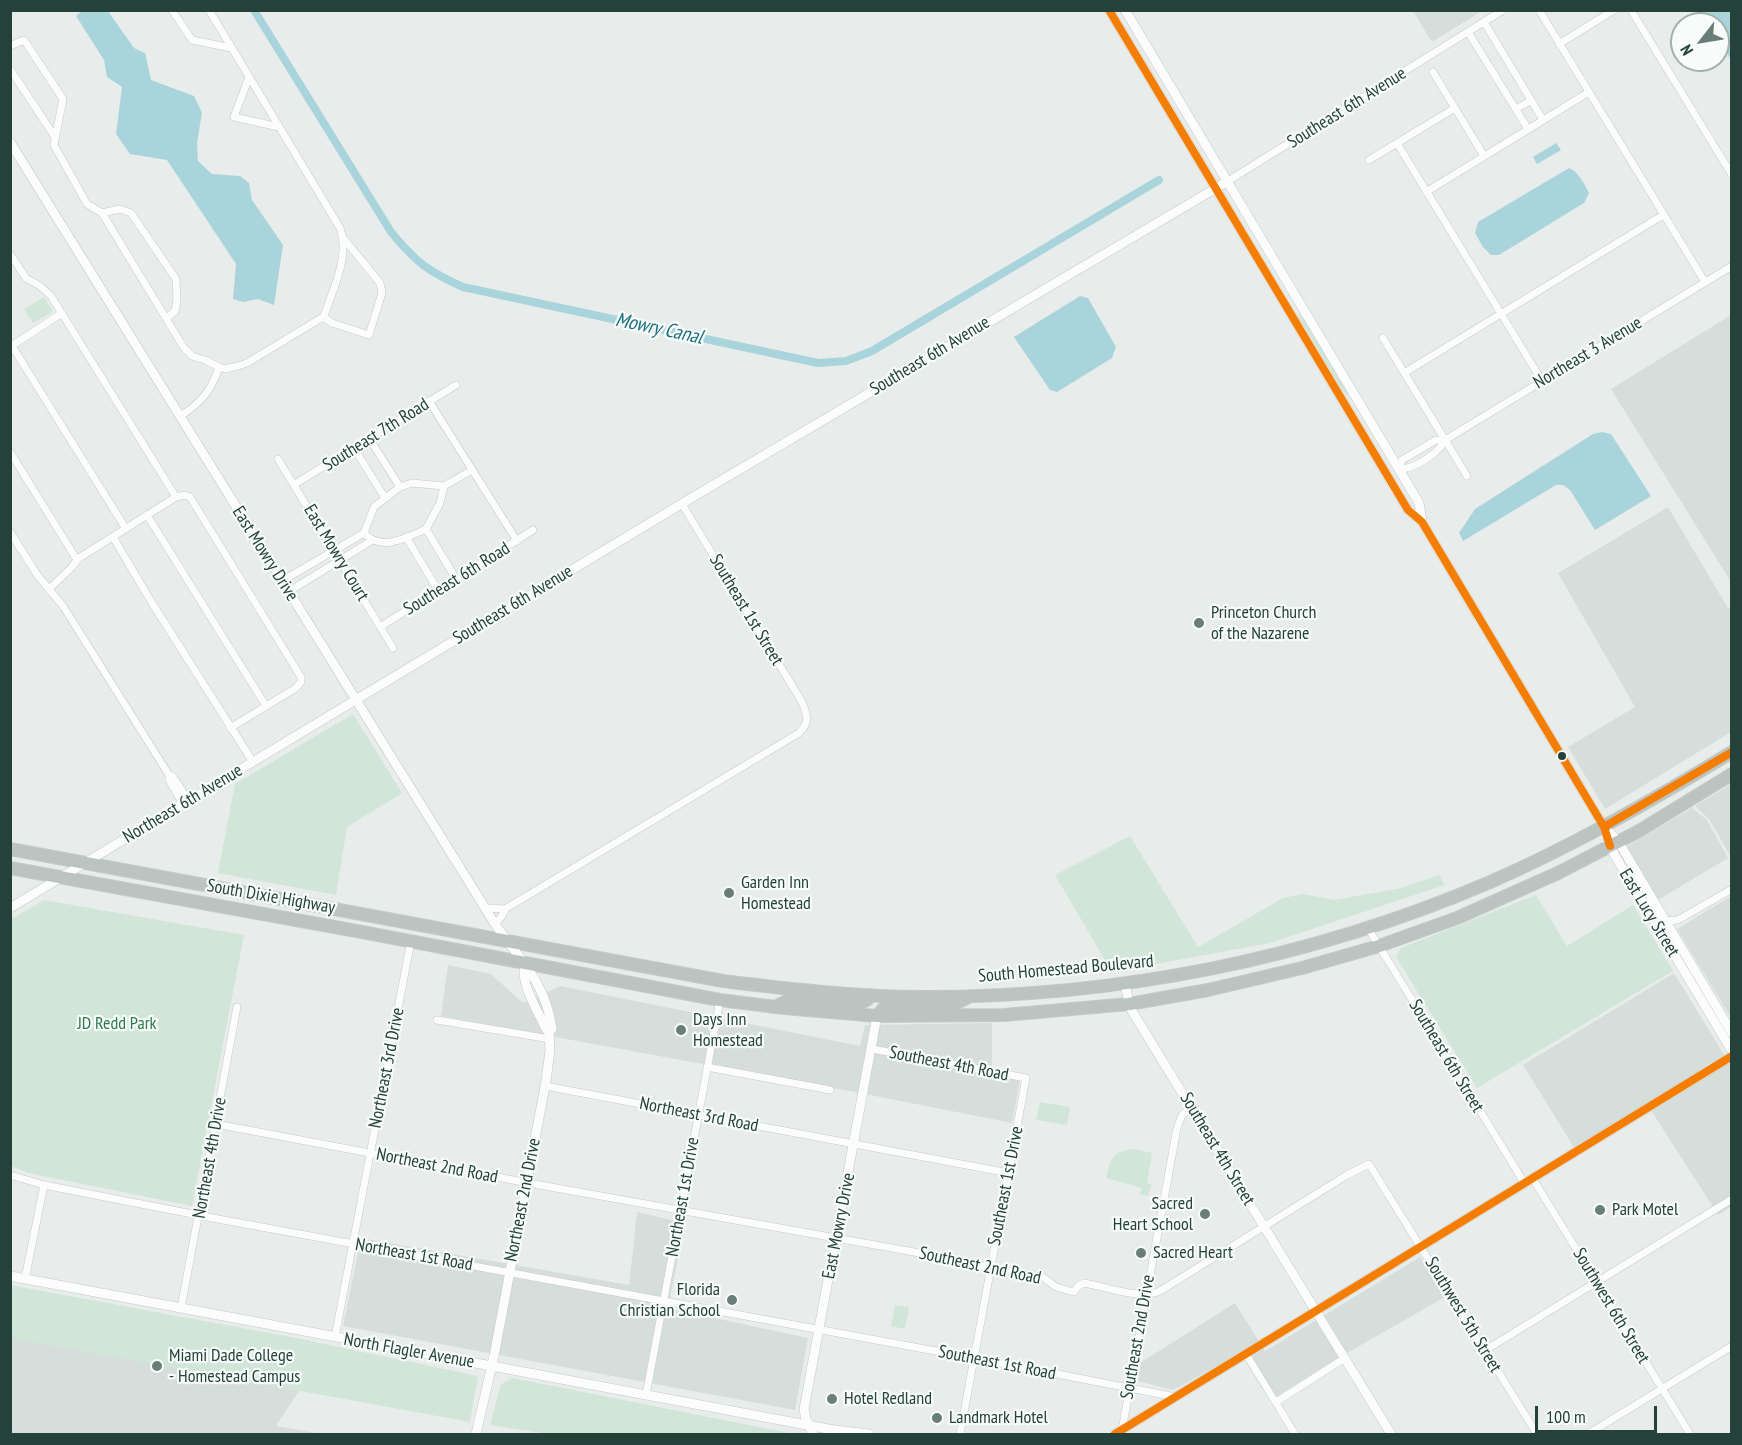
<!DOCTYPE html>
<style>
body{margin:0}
#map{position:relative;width:1742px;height:1445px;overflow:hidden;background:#e8edeb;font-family:"PT Sans Narrow",sans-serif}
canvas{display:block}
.frame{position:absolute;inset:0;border:12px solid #24423a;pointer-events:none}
.north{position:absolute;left:1670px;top:12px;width:60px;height:60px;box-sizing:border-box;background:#f7fbf9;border:2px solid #a3b1ad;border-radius:50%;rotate:239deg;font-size:16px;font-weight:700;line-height:24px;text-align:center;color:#24423a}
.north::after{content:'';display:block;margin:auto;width:21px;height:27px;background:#697e78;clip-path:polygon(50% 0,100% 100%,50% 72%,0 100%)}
.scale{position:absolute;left:1535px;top:1406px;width:122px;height:27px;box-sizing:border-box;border:3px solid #24423a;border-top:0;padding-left:8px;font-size:18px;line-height:21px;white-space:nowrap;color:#24423a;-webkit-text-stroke:4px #f7fbf9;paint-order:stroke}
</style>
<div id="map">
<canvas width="1742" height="1445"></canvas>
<div class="frame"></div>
<div class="north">N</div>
<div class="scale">100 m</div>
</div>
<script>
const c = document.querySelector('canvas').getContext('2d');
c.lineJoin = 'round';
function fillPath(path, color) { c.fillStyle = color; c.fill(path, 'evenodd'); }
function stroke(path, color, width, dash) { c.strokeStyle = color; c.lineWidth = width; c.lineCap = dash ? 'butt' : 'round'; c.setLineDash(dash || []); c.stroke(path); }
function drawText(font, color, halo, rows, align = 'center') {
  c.font = font + ' "PT Sans Narrow",sans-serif'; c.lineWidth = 4.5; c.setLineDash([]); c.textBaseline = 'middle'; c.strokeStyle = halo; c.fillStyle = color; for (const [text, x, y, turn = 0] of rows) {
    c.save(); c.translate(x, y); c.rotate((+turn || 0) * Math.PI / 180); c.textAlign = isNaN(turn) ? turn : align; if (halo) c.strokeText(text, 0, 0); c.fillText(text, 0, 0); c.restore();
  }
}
fillPath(new Path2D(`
 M1413 11H1482L1432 42Z
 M1731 315V582L1611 389Z
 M1668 507 1728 608 1731 606V732L1605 809 1568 747 1635 707 1558 573Z
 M1731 784V857L1709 819 1695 806Z
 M1692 808 1707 820 1728 858 1658 900 1626 847Z
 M1731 896V1018L1677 929Z
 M448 965 491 974 523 1003 560 986 860 1046 865 1025 992 1023V1076L1020 1081 1012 1123 855 1092 441 1016Z
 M1674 973 1731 1066V1207L1718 1215 1647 1104 1575 1149 1523 1065Z
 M637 1212 685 1223 668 1308 808 1338 795 1410 343 1326 361 1238 629 1285Z
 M1420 1257 1445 1297 1340 1357 1270 1401 1241 1353 1173 1390 1138 1381 1140 1363 1235 1303 1265 1351Z
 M10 1286 310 1341 299 1391 276 1426 322 1434H11Z`), '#d6dedb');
fillPath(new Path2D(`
 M44 297 53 311 33 323 24 309Z
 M1300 315 1307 323 1349 394 1347 395 1341 388 1298 316Z
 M353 714 402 793 347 827 336 895 218 873 235 784Z
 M1130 836 1198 947 1283 898 1303 894 1334 900 1401 888 1439 875 1445 885 1270 943 1112 972 1055 875Z
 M1536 895 1567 946 1633 905 1673 971 1477 1088 1396 957 1401 948Z
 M44 900 244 935 192 1206 28 1173 11 1166V919Z
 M1040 1102 1070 1107 1067 1125 1036 1120Z
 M1136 1149 1152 1153 1147 1183 1151 1184 1152 1183 1148 1196 1139 1194 1142 1188 1106 1178C1110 1158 1114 1150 1136 1149Z
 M10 1285 296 1338 478 1376 470 1422 11 1338Z
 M895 1305 909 1307 905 1329 891 1326Z
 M513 1378 794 1434H549L490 1425 501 1384Z`), '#d1e6d8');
fillPath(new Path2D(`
 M83 10 108 11 134 48 145 53 151 80 194 96 202 113 197 143 198 161 212 174 240 176 249 183 252 200 283 245 274 305 258 299 243 302 233 299 236 264 167 160 130 154 116 134 122 87 107 77 104 60 76 16Z
 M1702 11H1731V60L1718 38V24H1710Z
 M1556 143 1561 150 1537 164 1533 157Z
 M1569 168C1579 172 1584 184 1589 193L1584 203 1499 255H1491L1483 247 1475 233 1478 222Z
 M1080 296 1088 298 1116 347 1112 358 1057 392 1050 390 1014 337Z
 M1602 432 1611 434 1651 496 1595 530 1570 490 1563 485H1556L1463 541 1459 533 1475 509 1593 434Z`), '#a9d4db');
stroke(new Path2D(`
 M254 10 391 232C416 262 427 271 463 287L818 363 846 361 872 351 1159 180`), '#a9d4db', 8);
const street = new Path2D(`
 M172 10 192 40 231 48
 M1539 10 1705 282
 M1631 10 1732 175
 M1484 22 1543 120
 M1468 32 1528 129
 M1559 44 1614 10
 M10 46 24 40 63 99 54 145 87 204 102 213 184 348 192 356 205 360 219 367 225 369 238 366 247 363 323 317 326 311C334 286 350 255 340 228L209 10
 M10 69 55 137
 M1433 72 1484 156
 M249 77 234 117 279 127
 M1516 109 1530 101
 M1397 143 1542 381
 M1369 160 1455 108
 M1228 181 1503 10
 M1426 192 1589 92
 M102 213 120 209 131 213 176 279 177 300 175 311 167 318
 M10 254 26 278 40 286 51 296 176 497
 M323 317 332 323 369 335 382 293 380 283 344 239
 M1383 338 1467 476
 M12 346 126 529
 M10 347 62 313
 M1404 373 1663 215
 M429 401 517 541
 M180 416C200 404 212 390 219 367
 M369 438 400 487
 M1445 440H1436L1402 460 1399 469C1415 469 1438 454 1445 440L1732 266
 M354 448 385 498
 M10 452 77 560
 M278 459 393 648
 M295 484 456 385
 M444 486 440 503 426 529C406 538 381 552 364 533L374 507 400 487 412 483 444 486 472 470
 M147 515 266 706
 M426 529 456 579
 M10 532 38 576 63 606 169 775V780L183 804
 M113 537 152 603 253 762
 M406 537 438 590
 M282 581 364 533
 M49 589 71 568 79 558 176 497 185 495 190 497 301 677V682L296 688 230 728
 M288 592 371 541
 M380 627 533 530
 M169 775 173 777 188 800
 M485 908 505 909
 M1666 921 1678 920 1732 889
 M495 924 502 916 505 909 799 733C810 723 807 714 802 702L682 504
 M1368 928 1525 1184
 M437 1020 550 1039
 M872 1049 1026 1078 960 1434
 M707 1067 830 1090
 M545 1086 1009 1173
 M216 1124 534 1184 914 1252 1044 1278 1056 1287 1074 1292 1078 1286 1084 1283C1108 1287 1137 1300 1160 1291L1347 1175 1369 1164 1537 1434
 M10 1175 44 1185 218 1219 974 1358 1176 1397
 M1533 1179 1690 1434
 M25 1279 44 1185
 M181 1308 237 1007
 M335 1337 411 941
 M1484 1351 1732 1199
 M1246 1354 1295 1434
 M646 1395 720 1000
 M1276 1402 1345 1358
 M1122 1430 1177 1128 1182 1115 1192 1107
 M1588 1434 1732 1346`);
const secondary = new Path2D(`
 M1109 10 1408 510 1422 522 1604 827 1618 841 1732 1033
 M1125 10 1419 503 1422 522
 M10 142 495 924C520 960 546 983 552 1029L549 1032 550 1050 546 1081 494 1356 476 1434
 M1608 841 1614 854 1732 1051
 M10 908 688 500 1228 181
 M525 963C520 986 537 1008 546 1029L549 1032
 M1125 983 1129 1004 1132 1011 1391 1434
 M10 1276 834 1430 869 1434
 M813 1434 806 1419 804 1409 877 1016
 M1115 1434 1732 1056`);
const highway = new Path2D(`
 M10 849 723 981C789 989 857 997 924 997 1118 997 1310 959 1488 883 1573 846 1653 800 1732 752
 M10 868 362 932 720 1000 784 1008 877 1016 1004 1015 1129 1004 1208 990 1302 968 1379 946 1457 918 1558 873 1639 831 1732 774
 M775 1007 793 998 860 1003 867 1000 871 995
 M877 1016 884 1008 891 1005H953L967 998`);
stroke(street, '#c5cac8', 8);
stroke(secondary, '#c3cbc8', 10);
stroke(highway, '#c3ccc9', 14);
stroke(street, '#fcfcfc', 7);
stroke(secondary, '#fcfcfc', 9);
stroke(highway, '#bcc4c2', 12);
stroke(new Path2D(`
 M1109 10 1408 510 1422 522 1604 827 1610 846
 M1604 827 1732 752
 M1115 1434 1732 1056`), '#f47d03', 8);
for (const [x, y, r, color] of [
 [1199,623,6,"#697e78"],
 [1562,756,5,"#24423a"],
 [729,893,6,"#697e78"],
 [681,1030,6,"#697e78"],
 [1600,1210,6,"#697e78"],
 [1205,1214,6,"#697e78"],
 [1141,1253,6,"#697e78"],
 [732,1300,6,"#697e78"],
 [157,1366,6,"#697e78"],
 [832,1399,6,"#697e78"],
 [937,1418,6,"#697e78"]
]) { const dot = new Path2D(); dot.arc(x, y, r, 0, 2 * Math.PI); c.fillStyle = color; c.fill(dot); stroke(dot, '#f7fbf9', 2); }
drawText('18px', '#24423a', '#f7fbf9', [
 ["Southeast 6th Avenue",1347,108,-32],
 ["Northeast 3 Avenue",1588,353,-31],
 ["Southeast 6th Avenue",930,356,-31],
 ["Southeast 7th Road",376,435,-32],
 ["East Mowry Court",336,553,59],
 ["East Mowry Drive",265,554,58],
 ["Southeast 6th Road",457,579,-32],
 ["Southeast 6th Avenue",513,605,-31],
 ["Southeast 1st Street",746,610,59],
 ["Northeast 6th Avenue",183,804,-31],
 ["South Dixie Highway",271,897,10],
 ["East Lucy Street",1649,913,59],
 ["South Homestead Boulevard",1066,969,-5],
 ["Southeast 6th Street",1446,1056,59],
 ["Southeast 4th Road",949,1064,11],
 ["Northeast 3rd Drive",387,1068,-79],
 ["Northeast 3rd Road",699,1115,11],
 ["Southeast 4th Street",1217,1149,59],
 ["Northeast 4th Drive",210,1158,-80],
 ["Northeast 2nd Road",437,1166,11],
 ["Southeast 1st Drive",1006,1186,-79],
 ["Northeast 1st Drive",683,1197,-80],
 ["Northeast 2nd Drive",523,1200,-79],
 ["East Mowry Drive",839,1226,-79],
 ["Northeast 1st Road",414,1255,10],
 ["Southeast 2nd Road",980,1266,12],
 ["Southwest 6th Street",1611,1306,59],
 ["Southwest 5th Street",1463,1315,59],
 ["Southeast 2nd Drive",1138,1337,-80],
 ["North Flagler Avenue",409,1351,10],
 ["Southeast 1st Road",997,1363,11]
]);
drawText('18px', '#24423a', '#f7fbf9', [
 ["Princeton Church",1211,613],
 ["of the Nazarene",1211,634],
 ["Garden Inn",741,883],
 ["Homestead",741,904],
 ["Days Inn",693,1020],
 ["Homestead",693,1041],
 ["Sacred",1193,1204,"right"],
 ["Heart School",1193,1225,"right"],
 ["Park Motel",1612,1210],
 ["Sacred Heart",1153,1253],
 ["Florida",720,1290,"right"],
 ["Christian School",720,1311,"right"],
 ["Miami Dade College",169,1356],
 ["- Homestead Campus",169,1377],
 ["Hotel Redland",844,1399],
 ["Landmark Hotel",949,1418]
], 'left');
drawText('18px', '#2d7a4b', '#f7fbf9', [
 ["JD Redd Park",117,1024]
]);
drawText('italic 20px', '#1c6f80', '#f7fbf9', [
 ["Mowry Canal",659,329,12]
]);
</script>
